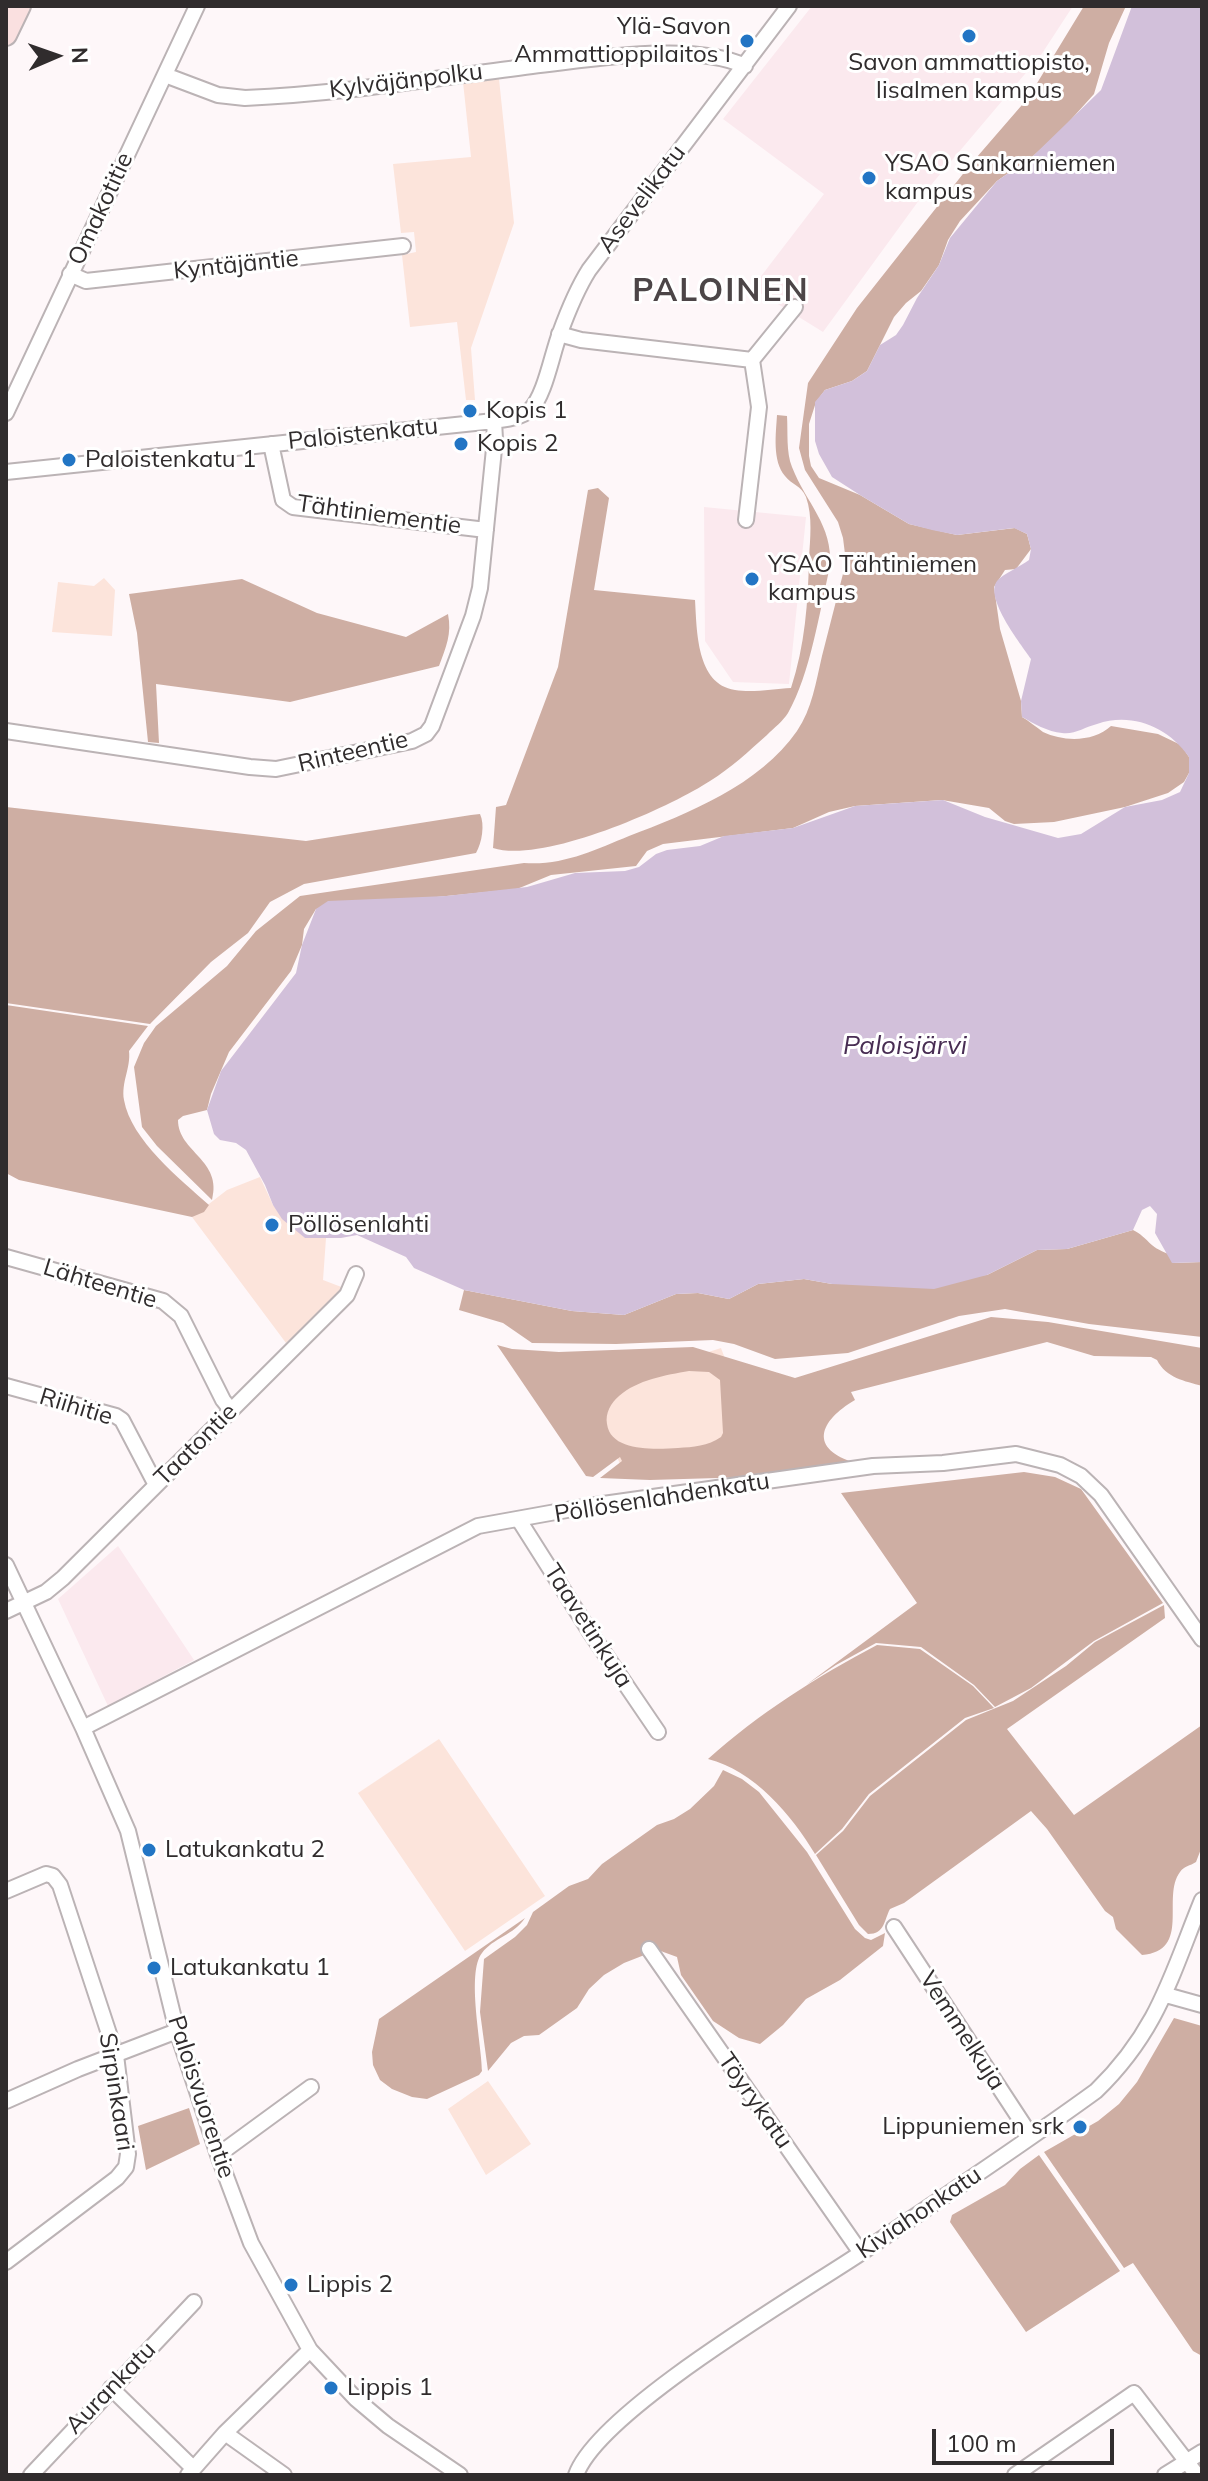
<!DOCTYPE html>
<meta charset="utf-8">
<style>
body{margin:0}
#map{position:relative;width:1208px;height:2481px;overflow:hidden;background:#fef7f9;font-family:Mulish,sans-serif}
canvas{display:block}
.frame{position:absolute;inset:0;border:8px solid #302c2d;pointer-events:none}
.north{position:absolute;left:16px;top:16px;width:80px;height:80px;-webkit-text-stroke:6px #fff;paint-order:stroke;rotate:88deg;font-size:22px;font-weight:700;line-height:32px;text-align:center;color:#302c2d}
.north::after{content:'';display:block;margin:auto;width:28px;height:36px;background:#302c2d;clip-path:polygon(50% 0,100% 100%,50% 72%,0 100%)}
.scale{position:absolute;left:932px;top:2429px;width:182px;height:36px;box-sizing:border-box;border:4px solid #302c2d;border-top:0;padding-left:10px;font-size:24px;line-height:28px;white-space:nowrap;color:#302c2d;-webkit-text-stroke:6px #fff;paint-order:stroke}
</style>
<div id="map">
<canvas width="1208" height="2481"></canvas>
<div class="frame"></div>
<div class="north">N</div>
<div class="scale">100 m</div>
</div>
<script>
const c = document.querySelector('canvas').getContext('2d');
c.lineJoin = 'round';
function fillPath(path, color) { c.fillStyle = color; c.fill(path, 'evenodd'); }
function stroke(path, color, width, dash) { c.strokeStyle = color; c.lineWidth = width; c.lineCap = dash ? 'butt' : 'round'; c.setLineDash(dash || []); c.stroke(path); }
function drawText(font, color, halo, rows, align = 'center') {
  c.font = font + ' Mulish,sans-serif'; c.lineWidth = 6; c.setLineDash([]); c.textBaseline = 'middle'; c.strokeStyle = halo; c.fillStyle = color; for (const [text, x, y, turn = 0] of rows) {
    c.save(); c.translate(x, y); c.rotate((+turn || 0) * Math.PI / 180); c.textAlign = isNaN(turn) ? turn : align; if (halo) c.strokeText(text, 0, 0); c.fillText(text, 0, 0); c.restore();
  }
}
fillPath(new Path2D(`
 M812 6H1073L1041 55 925 192 823 332 752 288 824 194 723 119Z
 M704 507 806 517 789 684 733 682 705 641Z
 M118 1546 194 1660 108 1706 58 1599Z`), '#fbe9ee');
fillPath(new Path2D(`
 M499 79 514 223 471 348 475 400H466L457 322 410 327 402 255 416 252 414 232 401 233 393 164 471 157 463 82Z
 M104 578 115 590 112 636 52 632 58 582 94 586Z
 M260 1177 273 1205 305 1238H326L323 1280 344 1288 286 1343 192 1217 227 1190Z
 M721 1348 752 1431 624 1474 590 1390Z
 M439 1739 545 1896 465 1951 358 1793Z
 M488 2081 531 2144 486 2175 448 2109Z`), '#fce4db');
fillPath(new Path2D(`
 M1084 6H1126L1109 43 1094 94 1058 134 1033 156 997 181 960 221 948 240 939 265 921 291 906 303 894 317 867 371 852 381 825 390 816 402 809 424V456L811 466 819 478 860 495 909 524 957 535 1015 528 1027 534 1031 549 1016 569 1005 570 994 587 1000 629 1021 701 1022 717C1029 721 1036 727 1043 732 1064 742 1094 742 1111 726L1158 734 1181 745 1189 757V773L1184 782 1168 793 1125 807 1054 822 1014 824 1005 821 989 808 942 800 855 806 829 812 793 828 663 844 647 851 636 866 551 875 517 889 316 909 304 929 302 945 291 971 229 1052 211 1094 207 1110 183 1116 178 1120C178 1152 223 1160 212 1200L157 1146 142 1127 134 1067 144 1043 156 1026 227 966 256 931 300 896 524 863C562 866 595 850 629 836 687 814 760 785 797 731 812 709 816 682 822 656 830 625 838 593 846 562L843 538 838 522 805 470 799 448 808 383 857 308 970 165 1028 98Z
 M777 415 787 416C788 432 786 452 792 467 806 503 833 525 830 566 820 610 810 675 788 713 783 721 774 728 767 735 749 751 731 768 710 781 667 809 542 864 493 848L496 807 506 805 558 667 588 490 598 488 609 498 594 590 695 600C697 630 696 684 735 690 752 693 774 689 791 688 805 645 808 603 809 559 810 539 813 517 806 497 801 485 792 485 785 476 772 461 776 433 777 415Z
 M242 579 317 613 406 637 448 614C452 634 446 647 439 666L290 702 156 684 159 743 148 742 137 633 129 594Z
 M6 807 306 841 471 815 480 814C485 824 482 843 476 853L304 884 270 902 248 933 211 962 150 1024 6 1003Z
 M6 1005 148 1026 129 1051C131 1068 121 1082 124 1100 131 1140 180 1179 209 1205L204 1212 192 1217 19 1180 6 1173Z
 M1133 1230C1149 1238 1148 1247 1169 1254L1173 1263 1202 1262V1337L1089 1324 1005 1309 959 1316 848 1353 775 1359 734 1344 713 1340 616 1344 532 1343 503 1323 459 1310 464 1290 572 1311 624 1315 676 1294 698 1293 729 1299 758 1284 804 1279 832 1284 987 1275 1037 1250 1067 1249Z
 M991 1317 1048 1322 1202 1348V1386C1185 1381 1166 1378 1157 1360L1151 1357 1094 1356 1047 1342 851 1392 855 1400C819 1421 808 1449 856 1463L751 1477 650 1480 600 1478 622 1461 620 1457 593 1477 586 1476 497 1345 512 1349 559 1352 693 1347 795 1378ZM689 1371 709 1372 720 1380 723 1433 721 1437C708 1446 693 1447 678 1448 658 1449 611 1453 607 1424 605 1413 611 1403 619 1396 637 1380 666 1375 689 1371Z
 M1024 1472 1055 1477 1081 1489 1163 1603 1094 1641 1031 1688 995 1707 974 1685 921 1647 876 1643 836 1665 806 1685 917 1603 841 1493Z
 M1164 1605 1165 1618 1007 1729 1074 1815 1202 1725 1201 1849 1196 1862C1190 1866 1184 1866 1180 1872 1161 1897 1192 1951 1142 1955L1116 1929 1113 1917 1105 1911 1047 1829 1031 1811 904 1903 890 1909C884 1920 885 1934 868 1934L859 1925 816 1855 843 1831 870 1796 966 1720 1013 1701 1066 1666 1095 1642Z
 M877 1645 920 1649 973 1686 994 1708 965 1718 869 1794 842 1829 815 1854C792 1815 753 1770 708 1759 758 1714 818 1676 877 1645Z
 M723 1770 742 1779 759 1792 807 1852 855 1929 865 1938 871 1940 885 1933 883 1946 840 1980 806 1999 783 2025 760 2044 739 2038 713 2021 681 1975 677 1957 658 1950 652 1942 647 1941 643 1947 647 1954 624 1963 604 1975 589 1989 577 2008 539 2035 524 2036 511 2043 488 2071 480 2012 484 1959 515 1937 527 1925 533 1912 569 1886 588 1879 602 1864 657 1825 674 1819 690 1809 714 1786Z
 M525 1918C514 1935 493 1938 482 1953 466 1973 482 2045 482 2071L479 2075 427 2099 412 2097 392 2089 380 2080 373 2065 372 2052 379 2019Z
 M1174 2018 1202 2026V2356L1193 2351 1133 2263 1124 2268 1044 2152 1098 2121 1119 2104 1137 2082Z
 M189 2108 200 2144 146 2170 138 2126Z
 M1039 2155 1120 2271 1026 2332 950 2222 952 2215 1005 2185 1020 2169Z`), '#ceaea3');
fillPath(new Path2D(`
 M1132 6H1202V1262L1172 1263 1155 1233 1157 1214 1150 1206 1142 1210 1133 1230 1067 1249 1037 1250 987 1275 934 1289 832 1284 804 1279 758 1284 729 1299 698 1293 676 1294 624 1315 572 1311 464 1290 414 1268 406 1257 357 1235 341 1238H305L282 1219 273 1205 265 1185 246 1150 236 1143 220 1140 214 1134 207 1110 221 1071 296 973 302 945 316 909 328 901 446 896 527 887 575 873 625 871 639 867 656 854 667 850 700 846 724 836 793 828 855 806 943 800 985 817 1058 838 1081 834 1125 807 1162 800 1180 792 1189 773V757C1168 727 1132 712 1097 724 1085 727 1074 735 1062 733 1048 732 1033 723 1022 717L1021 701 1031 659C1021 644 984 598 997 581 1004 573 1020 567 1029 560L1031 549 1027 534 1014 528 957 535 932 530 909 524 860 495 832 477 819 454 815 441V402L825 390 852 381 867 371 880 345 896 335 903 325 917 298 939 265 950 238 997 181 1033 156 1101 90Z`), '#d2c0da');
const minor = new Path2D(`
 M165 75 218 95 245 98C340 94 437 78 532 66 589 60 692 41 745 66
 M70 274 86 281 403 246
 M559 334 581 340 752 360
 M6 413 197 6
 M271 444 283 500 293 507 486 530
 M6 472 494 421C506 419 520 418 530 410 545 396 552 353 560 333 568 311 577 289 589 270L789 6
 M746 520 759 407 752 360 795 307
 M6 731 250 767 276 769 412 741 426 734 432 726 473 616 480 588 495 439 494 421
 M6 1257 163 1301 181 1316 223 1400 231 1410
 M6 1386 116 1416 122 1420 156 1485
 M519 1520 590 1632 658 1732
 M6 1565 83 1728 128 1831 177 2031 218 2155 251 2243 310 2350 356 2399 388 2426 460 2475
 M6 1611 46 1592 63 1578 347 1295 356 1274
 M83 1728 478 1526 589 1506 873 1466 943 1463 1016 1454 1060 1465 1081 1476 1101 1495 1202 1639
 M6 1891 46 1874 53 1876 60 1885 116 2055 128 2154 126 2167 117 2178 6 2262
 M894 1927 1031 2136
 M649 1949 861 2253
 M1166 1995 1202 2005
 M6 2101 78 2069 177 2031
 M218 2155 311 2087
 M111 2388 193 2468
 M225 2433 284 2475
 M31 2475 194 2302
 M188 2475 225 2433 310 2350
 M576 2475C599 2411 798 2295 861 2253 940 2199 1019 2147 1096 2091 1158 2031 1171 1976 1202 1900
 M1015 2475 1134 2393 1197 2475
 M1165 2475 1202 2452`);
const secondary = new Path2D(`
 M6 35 20 6`);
stroke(minor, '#bbb3b5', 18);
stroke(secondary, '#bbb3b5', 24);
stroke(minor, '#fff', 14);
stroke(secondary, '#fae0e0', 20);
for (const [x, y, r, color] of [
 [969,36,8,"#2275c4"],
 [747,41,8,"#2275c4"],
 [869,178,8,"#2275c4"],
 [470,411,8,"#2275c4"],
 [461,444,8,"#2275c4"],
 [69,460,8,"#2275c4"],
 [752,579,8,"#2275c4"],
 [272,1225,8,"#2275c4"],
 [149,1850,8,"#2275c4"],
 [154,1968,8,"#2275c4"],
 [1080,2127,8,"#2275c4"],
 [291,2285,8,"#2275c4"],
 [331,2388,8,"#2275c4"]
]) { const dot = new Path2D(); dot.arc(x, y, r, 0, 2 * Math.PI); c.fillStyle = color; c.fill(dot); stroke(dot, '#fff', 3); }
drawText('24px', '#302c2d', '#fff', [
 ["Ylä-Savon",731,27,"right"],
 ["Ammattioppilaitos I",731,55,"right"],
 ["Savon ammattiopisto,",969,63,"center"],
 ["Iisalmen kampus",969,91,"center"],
 ["YSAO Sankarniemen",885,164],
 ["kampus",885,192],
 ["Kopis 1",486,411],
 ["Kopis 2",477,444],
 ["Paloistenkatu 1",85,460],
 ["YSAO Tähtiniemen",768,565],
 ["kampus",768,593],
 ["Pöllösenlahti",288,1225],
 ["Latukankatu 2",165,1850],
 ["Latukankatu 1",170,1968],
 ["Lippuniemen srk",1064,2127,"right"],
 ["Lippis 2",307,2285],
 ["Lippis 1",347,2388]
], 'left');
drawText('24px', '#302c2d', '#fff', [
 ["Kylväjänpolku",406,81,-7],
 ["Asevelikatu",642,199,-53],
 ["Omakotitie",101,209,-65],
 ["Kyntäjäntie",236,265,-6],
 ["Paloistenkatu",363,434,-6],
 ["Tähtiniementie",379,515,8],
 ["Rinteentie",353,752,-13],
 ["Lähteentie",100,1284,17],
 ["Riihitie",76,1407,17],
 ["Taatontie",196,1445,-45],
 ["Pöllösenlahdenkatu",662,1498,-9],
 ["Taavetinkuja",588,1626,57],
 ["Vemmelkuja",962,2031,57],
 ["Sirpinkaari",116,2092,81],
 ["Paloisvuorentie",201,2097,72],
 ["Töyrykatu",755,2101,55],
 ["Kiviahonkatu",919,2213,-34],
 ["Aurankatu",111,2388,-46]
]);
drawText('italic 26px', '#482d53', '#fff', [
 ["Paloisjärvi",905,1046]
]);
c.letterSpacing = '2px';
drawText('bold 32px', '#4c4547', '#fff', [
 ["PALOINEN",721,291]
]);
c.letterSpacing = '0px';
</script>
